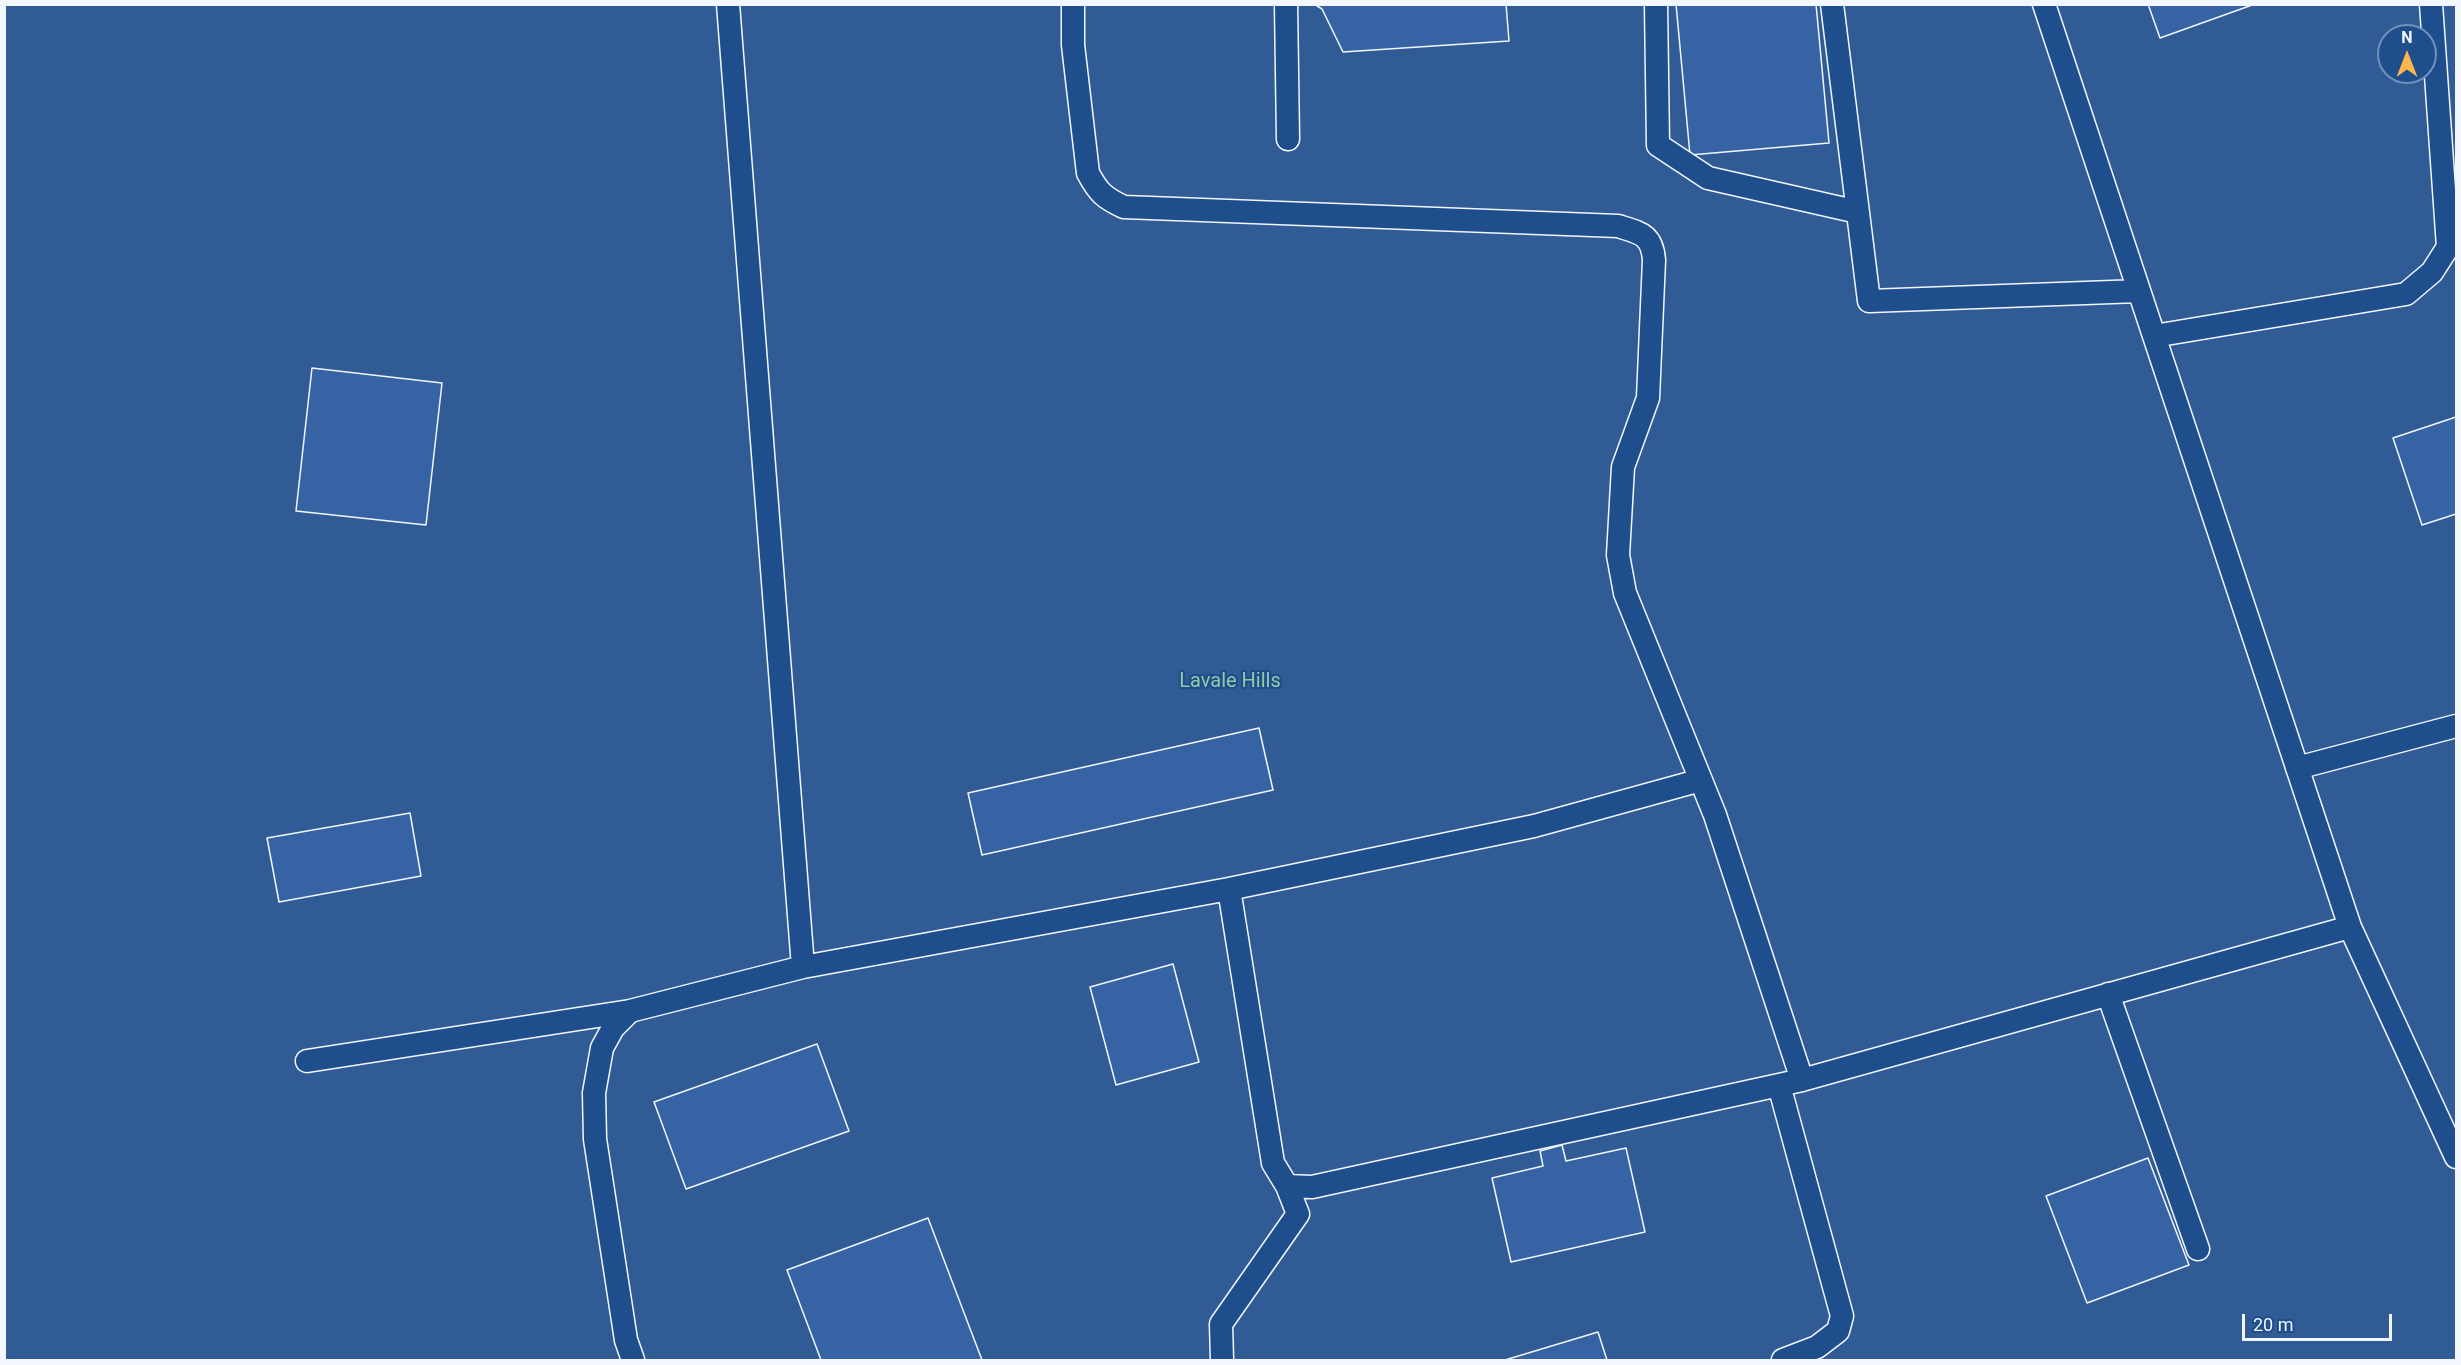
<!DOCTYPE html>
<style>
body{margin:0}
#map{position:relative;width:2461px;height:1365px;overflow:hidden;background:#1f4e8c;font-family:Roboto,sans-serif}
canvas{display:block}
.frame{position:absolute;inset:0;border:6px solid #f2f6ff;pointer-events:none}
.north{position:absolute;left:2377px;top:24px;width:60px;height:60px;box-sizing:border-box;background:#1f4e8c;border:2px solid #7391ba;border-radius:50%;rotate:0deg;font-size:16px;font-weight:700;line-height:24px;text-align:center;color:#f2f6ff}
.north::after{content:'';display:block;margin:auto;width:21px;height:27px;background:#ffb74d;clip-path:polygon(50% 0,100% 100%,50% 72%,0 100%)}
.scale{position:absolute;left:2242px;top:1314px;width:150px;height:27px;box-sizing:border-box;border:3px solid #f2f6ff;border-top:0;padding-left:8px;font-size:18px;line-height:21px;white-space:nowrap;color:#f2f6ff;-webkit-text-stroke:4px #1f4e8c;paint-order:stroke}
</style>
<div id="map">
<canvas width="2461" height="1365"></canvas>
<div class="frame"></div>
<div class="north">N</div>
<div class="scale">20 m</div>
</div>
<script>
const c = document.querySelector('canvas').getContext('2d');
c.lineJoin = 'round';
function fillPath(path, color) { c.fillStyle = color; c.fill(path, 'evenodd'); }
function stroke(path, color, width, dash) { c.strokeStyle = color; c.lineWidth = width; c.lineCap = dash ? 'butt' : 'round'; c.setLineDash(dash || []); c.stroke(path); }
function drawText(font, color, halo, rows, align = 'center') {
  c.font = font + ' Roboto,sans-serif'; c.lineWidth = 4.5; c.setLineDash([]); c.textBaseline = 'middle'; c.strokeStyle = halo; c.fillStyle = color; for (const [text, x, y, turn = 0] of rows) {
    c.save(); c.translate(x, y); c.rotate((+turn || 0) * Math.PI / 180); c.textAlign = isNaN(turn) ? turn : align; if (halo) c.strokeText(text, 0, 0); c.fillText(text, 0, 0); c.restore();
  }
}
const built = new Path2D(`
 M5 5H2456V1360H5ZM2389 36H2425V72H2389Z`);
fillPath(built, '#305b95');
stroke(built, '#a8bbd7', 1.5);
const building = new Path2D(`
 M1314 4H1506L1509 41 1343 52 1322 9Z
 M1676 4H1816L1829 143 1690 155Z
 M2148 4H2255L2160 38Z
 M312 368 442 383 426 525 296 511Z
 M2456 417V514L2422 525 2393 438Z
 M1259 728 1273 790 982 855 968 793Z
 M410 813 421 876 279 902 267 838Z
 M1173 964 1199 1062 1116 1085 1090 987Z
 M817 1044 849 1131 686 1189 654 1102Z
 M1562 1145 1566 1161 1626 1148 1645 1232 1511 1262 1492 1178 1543 1166 1540 1151Z
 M2148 1158 2189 1265 2087 1303 2046 1196Z
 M928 1218 982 1360H821L787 1270Z
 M1598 1332 1607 1360H1505Z`);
fillPath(building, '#3563a3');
stroke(building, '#f2f6ff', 1.5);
const service = new Path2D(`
 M728 4 803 967 1229 889 1273 1163 1287 1186 1312 1187 1802 1080 2350 927
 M1073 4V45L1088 173C1098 192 1104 198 1124 207L1618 226C1640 233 1652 234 1654 260L1648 398 1623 467 1618 555 1625 593 1715 815 1802 1080
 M1286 4 1288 139
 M1656 4 1658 145 1708 178 1858 212
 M1832 4 1869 301 2139 291
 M2044 4 2350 927 2456 1157
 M2154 336 2406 294 2432 272 2448 247 2431 4
 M2297 768 2456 726
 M1229 889 1534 826 1701 780
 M2108 994 2198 1249
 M307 1061 630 1011
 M1779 1085 1842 1316 1838 1331 1817 1347 1783 1360
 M633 1360 626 1340 595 1139 594 1093 602 1048 613 1028 630 1011 803 967
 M1222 1360 1221 1324 1298 1214 1287 1186`);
stroke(service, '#f2f6ff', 25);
stroke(service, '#1f4e8c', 22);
drawText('20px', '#97c8a6', '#1f4e8c', [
 ["Lavale Hills",1230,682]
]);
</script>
